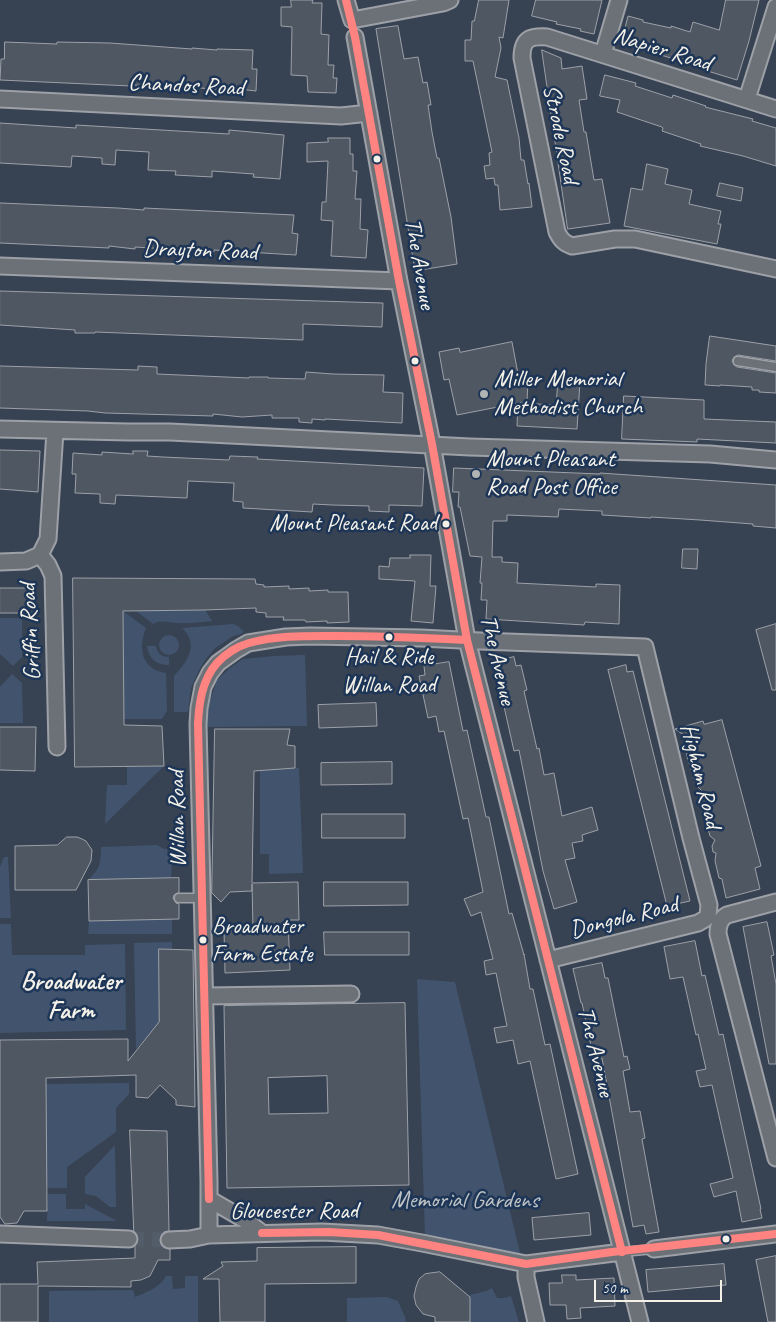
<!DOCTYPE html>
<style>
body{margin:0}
#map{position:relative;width:776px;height:1322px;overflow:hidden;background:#374253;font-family:Caveat,sans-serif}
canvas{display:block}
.scale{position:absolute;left:594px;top:1280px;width:128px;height:22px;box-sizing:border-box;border:2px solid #f4f1e8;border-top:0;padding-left:6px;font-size:15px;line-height:18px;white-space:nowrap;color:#f4f1e8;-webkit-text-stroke:4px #1d3557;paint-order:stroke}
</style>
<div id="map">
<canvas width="776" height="1322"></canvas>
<div class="scale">50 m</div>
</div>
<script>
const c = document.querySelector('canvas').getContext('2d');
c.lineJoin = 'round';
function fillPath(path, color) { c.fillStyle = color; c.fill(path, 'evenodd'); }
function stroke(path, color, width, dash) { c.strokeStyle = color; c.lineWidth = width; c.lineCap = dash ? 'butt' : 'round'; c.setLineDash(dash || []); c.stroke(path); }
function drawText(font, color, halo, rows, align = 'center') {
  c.font = font + ' Caveat,sans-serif'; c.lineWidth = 5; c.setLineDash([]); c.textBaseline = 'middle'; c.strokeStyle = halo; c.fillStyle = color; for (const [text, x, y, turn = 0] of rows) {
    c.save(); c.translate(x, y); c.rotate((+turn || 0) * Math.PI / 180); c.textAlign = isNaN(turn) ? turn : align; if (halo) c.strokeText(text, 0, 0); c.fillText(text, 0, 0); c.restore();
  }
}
fillPath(new Path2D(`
 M205 610 212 621C201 622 187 624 178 623 169 623 161 619 153 624L136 611Z
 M123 611 146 628C138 649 141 669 166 673L167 711 162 719H124Z
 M0 618H22V657L13 666 0 654Z
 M233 624 238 626 244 632 241 634 233 636 214 649 206 659 200 668 191 688 188 712H174V676C187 662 200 644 182 628Z
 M159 645a10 10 0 1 1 20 0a10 10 0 1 1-20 0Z
 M147 646H156C157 653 161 657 169 657V665C156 665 149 659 147 646Z
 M305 655 307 726 203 727V711L210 701 217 680 230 668 243 659 274 656Z
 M12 674 22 683 23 723H0V687Z
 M164 766 105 824 107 785H127V767Z
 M299 768 303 873 269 874V854H260V769Z
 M157 845 164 849H167L168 856 172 857 171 879 88 880C100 869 101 863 101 847Z
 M4 857H8L11 918H0V867Z
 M172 919V934H88L89 921Z
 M0 924H11L12 955H85V945L125 944 126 1030 0 1033Z
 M172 942V949L159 950V1022L136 1049 134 943Z
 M417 979 455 982 521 1257 425 1237Z
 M129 1083V1094L116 1108V1132L67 1167V1188H47L46 1084Z
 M115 1145 116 1207H110L96 1196 85 1194V1177Z
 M48 1194H66V1209H85V1204L117 1221H47Z
 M166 1276H172L173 1289 185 1288V1276H198V1322H49V1291L133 1290 135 1297C147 1292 159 1288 166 1276Z
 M492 1288 497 1298H504L511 1296 519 1322H470V1295L486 1291Z
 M387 1297 398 1301 405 1317 406 1322H347V1298Z`), '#42546d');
const building = new Path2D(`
 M291 0H313L312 3H322L321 34 329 35 328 65H334L333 78H337L336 93 308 92 307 76 291 75 292 27 281 26V7H291Z
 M479 0H509L503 38 499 37 501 48 495 77 507 80 519 138 521 160H524L528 184 529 183 532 207 500 210 498 185H495L494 178 486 179 484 166 490 165 489 153 492 152 473 61H465V40H471L472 21H474Z
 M536 0H602L594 34 580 31 581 29 556 24 557 22 532 16Z
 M726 0H759L749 41 737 80 701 69 702 68 658 54V53L621 44 628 16 643 20V22L671 28V26L690 32 693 22 719 30Z
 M398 26 404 59 418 57 423 83 427 82 431 105H428L432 132 437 158H439L451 217 457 264 415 271 376 29Z
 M5 42 57 44V42L110 43 192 49V48L217 50V49L253 50 252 69H257L256 91 240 89H211L159 84V86L131 85V86L0 80 1 59H4Z
 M542 50 561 58 562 69 582 66 587 99 579 100 584 132H586L594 180 602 179 610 223 568 229Z
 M605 75 636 83 635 86 672 98 673 95 706 106 705 107 753 119 752 121 776 128V166L743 156 700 146 701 144 662 131 663 128 662 127 617 112 620 100 600 96Z
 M0 123 76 128V125L229 134V130L284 135 280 179 253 177 254 174 212 171V177L175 175 176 171 148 170 149 152 116 150 115 165 102 164V158L72 156 71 167 0 163Z
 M328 138H350V154H353V171H357L355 199H361L360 229 368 230 366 258 331 256 333 221 321 220 322 202H326L328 161 307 162V143L328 142Z
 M647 164 668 169 665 184 692 190 689 204 721 211 718 224H721L717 244 624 226 631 188 642 190Z
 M720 183 743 188 741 201 717 196Z
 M0 203 118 208 144 210V208L294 215 292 233 298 234 296 255 214 250V252L135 247V249L109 246V248L0 243Z
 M0 291 383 303 382 327 303 324V340L95 332V333H75V330L0 325Z
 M710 336 776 346V361L738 355 734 357 732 361 734 365 737 367 776 373V393L759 392V390H752V387L720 385V386L705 385 706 364Z
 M512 342 519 379 528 380 527 402 520 403 556 405 558 380 580 381 577 429 517 426 518 403 457 415 449 379 444 380 439 352 459 348 460 352Z
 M0 366 138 370V366L157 367V374L249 378V377H268V378L305 379 306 372 333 374 384 375 383 392 403 393 402 423 325 419V420L312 419V423L299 422V418H272V415L242 417 213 414V416L105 413 88 411 0 408Z
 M624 396 704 400V419L776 422V443L697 439V442L622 439Z
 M0 450 40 451 38 492 0 489Z
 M133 451H148L147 456 163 457 229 460 230 456 258 457 257 459 424 468 422 506 389 505V512L369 511V506L332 505 313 504 312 512 243 508V502L233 501 234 483 188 481 187 498 116 495 115 504 100 503V494L75 493 76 474H72L73 453 102 455V452L133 454Z
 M454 468 600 474V473L776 485V528L753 526V524L700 520 651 517V518L602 515V511L559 509 558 517 507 515V521H493L492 557H502V562L518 563 517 583 596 587V584L620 585 619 624 585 622 584 625 486 619 487 600H481L482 583H480L482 557 470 556 460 507H458L459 492H453Z
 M683 549H698L697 569 682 568Z
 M410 555H431L430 586H436L433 623 411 621 415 581 379 579V566L389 567 390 558H410Z
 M73 578 255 579 256 584 264 585V587L289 586V589L309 588V591L328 590V592H348L349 622 327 623V621L306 622 305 620H283L284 617H266V613L256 612V608L205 610 123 611 124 725 162 726 164 766 75 767Z
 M0 588H32L35 613H0Z
 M776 624V690H772L756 630Z
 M514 657 516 666 521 665 527 690 524 691 537 749 539 748 544 775 554 773 562 816 592 807 598 830 582 835 583 841 572 843 575 858 565 860 577 902 554 909 543 871 519 750 514 751 494 662Z
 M449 662 463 731 467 730 486 817H489L509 914 512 913 524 955V954L530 989H533L545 1045 550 1044 578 1174 556 1179 530 1061 518 1064 513 1040 497 1043 494 1028 507 1026 496 973 486 975 484 961 493 959 481 912 471 916 464 899 483 892 468 818 463 819 444 731 439 732 436 716 428 718 419 676 425 675 424 666Z
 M626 665 627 672 633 671 690 901 667 906 608 670Z
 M376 703 377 726 319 728 318 705Z
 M722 720 761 866 755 868 760 889 726 898 722 879 719 878 715 861 716 853 713 852 712 846 715 840 710 836 699 797 703 792 696 785 687 756 686 746 691 740 675 729 703 721 704 724Z
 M0 727H36L35 771 0 770Z
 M215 729H290L287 745 295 746V768L254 771 252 883 298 882 299 920H288L290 970 225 973 224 930 253 928 252 884V891L230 892 221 902 212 893Z
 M392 762V784L321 785V763Z
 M322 814H405V838H322Z
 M67 837H77L82 839 86 841 92 850 91 861 76 890H15V846L57 845Z
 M179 878V892L174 895 173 898 176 903 179 904V919L89 921 88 880Z
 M324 882H408V905L324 906Z
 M767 922 774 955 771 956 776 984V1064H769L743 927Z
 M324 932H409V955H325Z
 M695 941 702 976 705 975 719 1035 723 1034 761 1209H760L762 1218 742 1222 736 1191 714 1197 710 1184 733 1178 712 1085 700 1087 696 1071 706 1069 698 1034 696 1035 683 977 670 979 664 947Z
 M159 949 193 950 195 1107 176 1105V1100L160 1085 148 1098 136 1097V1075L46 1078 47 1211H24L17 1223 5 1224 0 1217V1040L128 1039V1061L159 1022Z
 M602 963 605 978H608L624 1057 627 1056 630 1069 623 1071 630 1112 640 1111 645 1138 642 1139 659 1232 646 1234 644 1225 633 1227 602 1058 594 1060 582 1003H581L573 969Z
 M405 1003 409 1185 227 1188 224 1006ZM327 1076 328 1113 269 1114 268 1078Z
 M130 1130 167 1131 169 1231 164 1232 160 1236V1240L161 1245 165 1248 170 1249V1260H158L150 1276 141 1280 131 1281V1287L38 1286V1322H0V1284H38L37 1262 135 1258V1246L137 1244 138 1239 137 1234 134 1231Z
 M589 1213 591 1235 534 1240 532 1218Z
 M356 1247V1283L265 1284V1322H220L219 1279H203L223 1266 221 1262 257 1261V1248Z
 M776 1256V1322H768L756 1260Z
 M724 1264 726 1285 648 1292 646 1270Z
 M440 1272 470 1297V1322H435V1317L423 1314 416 1305 414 1296 416 1287 419 1279 425 1274Z
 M562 1275H576V1280L614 1278 615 1306 580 1308 581 1318 567 1319 566 1305H550L549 1283H562Z`);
fillPath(building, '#4f5763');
stroke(building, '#9da1a7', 1);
stroke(new Path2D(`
 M129 1239 169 1240`), '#535c69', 15, [15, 8]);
const lane = new Path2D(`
 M738 361 776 367
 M179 898H202
 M622 1252 654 1249`);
const street = new Path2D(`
 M346 0 352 20 443 3 450 0
 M355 37 399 281 432 444 467 640 640 1322
 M603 54 619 0
 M0 99 341 116 369 113
 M747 99 776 7
 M776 109 547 37C529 36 522 39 522 58L557 232C561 240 564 243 572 246L615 239H635L776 269
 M0 266 399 281
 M0 429 128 432H170L470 447 710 454 776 460
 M40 555 48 565 53 576 57 747
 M40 555 48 539 55 431
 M0 562 26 561 40 555
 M776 902 727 915C720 919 718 925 718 934L776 1158
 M205 996 351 994
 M209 1199 245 1220 262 1233
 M0 1234 129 1239
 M209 1235V1181L198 724 199 708 203 687 210 673 218 663 236 650 248 643 286 637 310 636 421 638 480 641 645 647 691 838 709 905 708 916 705 919 698 923 548 960
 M169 1240 190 1239 209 1235 322 1232 378 1235 422 1243 526 1264 622 1252
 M654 1249 776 1234
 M526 1264V1277L536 1322`);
stroke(lane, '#9da1a7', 11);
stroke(street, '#9da1a7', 19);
stroke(lane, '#6c7177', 8);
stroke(street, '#6c7177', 15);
stroke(new Path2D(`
 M346 0 355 37 399 281 432 444 467 640 622 1252
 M209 1199 198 724C199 703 202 680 217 663 225 654 238 646 249 643 277 635 308 636 337 636 380 636 424 638 467 640
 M262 1233 329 1232 378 1235 526 1264 612 1252 776 1234`), '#ff8380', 8);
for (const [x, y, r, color] of [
 [377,159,4.5,"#f4f1e8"],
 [415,361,4.5,"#f4f1e8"],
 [484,394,5,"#b2b4b4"],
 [476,474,5,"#b2b4b4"],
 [446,524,4.5,"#f4f1e8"],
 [389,637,4.5,"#f4f1e8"],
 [203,940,4.5,"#f4f1e8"],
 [726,1239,4.5,"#f4f1e8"]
]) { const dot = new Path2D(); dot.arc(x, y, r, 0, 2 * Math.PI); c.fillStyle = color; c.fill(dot); stroke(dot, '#1d3557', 2); }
drawText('23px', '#f4f1e8', '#1d3557', [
 ["Mount Pleasant Road",437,524],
 ["Hail & Ride",389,658,"center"],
 ["Willan Road",389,686,"center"],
 ["Broadwater",212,927,"left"],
 ["Farm Estate",212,955,"left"]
], 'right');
drawText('24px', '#f4f1e8', '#1d3557', [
 ["Napier Road",662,50,17],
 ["Chandos Road",186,86,3],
 ["Strode Road",560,134,78],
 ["Drayton Road",200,251,2],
 ["The Avenue",419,264,80],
 ["Griffin Road",31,632,-93],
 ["The Avenue",497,660,77],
 ["Higham Road",700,776,76],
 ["Willan Road",178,819,-91],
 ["Dongola Road",624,918,-14],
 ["The Avenue",595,1052,76],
 ["Gloucester Road",294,1212]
]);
drawText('24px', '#f4f1e8', '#1d3557', [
 ["Miller Memorial",494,380],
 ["Methodist Church",494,408],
 ["Mount Pleasant",486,460],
 ["Road Post Office",486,488]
], 'left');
drawText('24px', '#bfc3c4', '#1d3557', [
 ["Memorial Gardens",465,1201]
]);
drawText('bold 25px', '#f4f1e8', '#1d3557', [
 ["Broadwater",71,982],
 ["Farm",71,1011]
]);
</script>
